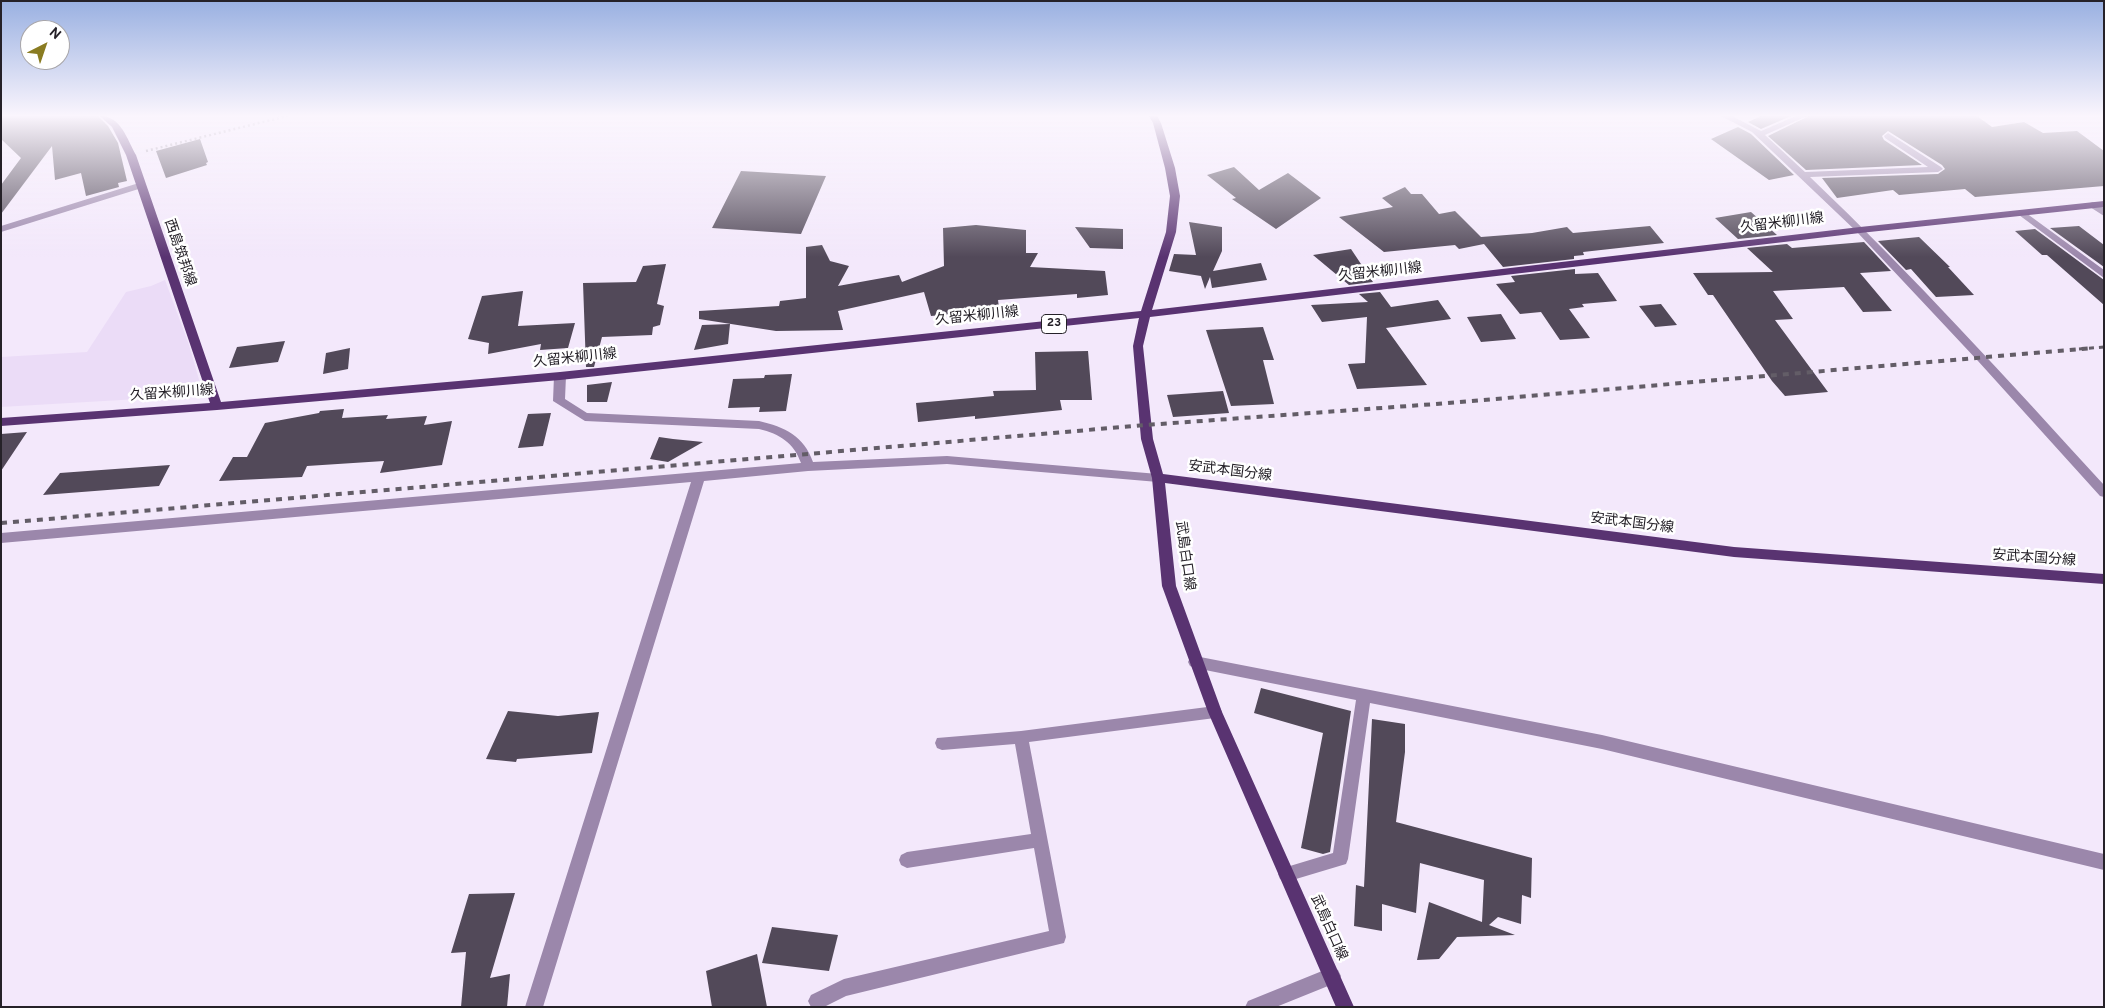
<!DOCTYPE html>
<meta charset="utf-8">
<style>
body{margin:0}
#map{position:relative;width:2105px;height:1008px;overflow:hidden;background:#f3e8fb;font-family:Overpass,sans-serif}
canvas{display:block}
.frame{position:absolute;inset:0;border:2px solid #252128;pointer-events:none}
.north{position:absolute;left:20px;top:20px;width:50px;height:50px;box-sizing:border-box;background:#fff;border:1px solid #a8a6a9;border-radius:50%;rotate:41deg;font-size:14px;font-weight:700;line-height:20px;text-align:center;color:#252128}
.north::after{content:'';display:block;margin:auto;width:18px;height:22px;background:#8a7c22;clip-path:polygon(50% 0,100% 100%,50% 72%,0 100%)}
</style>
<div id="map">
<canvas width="2105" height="1008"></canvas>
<div class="frame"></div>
<div class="north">N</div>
</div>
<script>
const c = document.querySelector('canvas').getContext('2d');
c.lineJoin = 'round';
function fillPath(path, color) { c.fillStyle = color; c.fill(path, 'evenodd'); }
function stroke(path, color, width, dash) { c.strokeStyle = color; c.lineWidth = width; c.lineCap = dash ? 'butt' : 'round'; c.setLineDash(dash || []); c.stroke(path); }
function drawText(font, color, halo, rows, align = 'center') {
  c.font = font + ' Overpass,"Noto Sans JP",sans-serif'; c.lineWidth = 5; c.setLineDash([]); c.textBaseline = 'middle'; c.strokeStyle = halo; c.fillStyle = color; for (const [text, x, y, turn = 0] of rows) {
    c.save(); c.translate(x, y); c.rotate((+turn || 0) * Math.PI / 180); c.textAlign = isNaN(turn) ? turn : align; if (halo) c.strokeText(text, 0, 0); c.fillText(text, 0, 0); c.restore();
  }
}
fillPath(new Path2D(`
 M165 280 189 345 202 390 190 396 1 407V357L87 352 126 292 151 286Z`), '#ebdcf7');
fillPath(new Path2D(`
 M1 116H98L108 126 118 143 127 181 118 183 119 187 86 196 81 173 55 180 52 146 1 214V185L21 158 1 139Z
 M1761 116H1791L1761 129 1748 122Z
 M1809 116H1977L1992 127 2024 122 2043 133 2077 131 2104 151V186L1975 197 1965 189 1899 195 1893 190 1837 198 1822 178 1938 174 1945 169 1942 165 1888 131 1882 136 1884 140 1922 165 1806 170 1768 136Z
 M1738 127 1751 134 1794 175 1769 180 1711 139Z
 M200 139 208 162 206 163 207 165 166 178 156 151Z
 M1234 167 1259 190 1288 173 1321 198 1276 229 1232 199 1236 198 1207 175Z
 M741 171 826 176 801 234 712 228Z
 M1405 187 1411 194H1422L1439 214 1455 211 1481 237 1532 233 1567 227 1573 233 1650 226 1664 243 1583 252 1584 255 1574 256V259L1503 267 1484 244 1459 249 1455 245 1384 252 1339 217 1393 207 1382 198Z
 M1751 212 1777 235 1738 239 1715 218Z
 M1189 222 1222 227V251L1213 271 1261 263 1267 280 1212 288 1210 277 1205 289 1201 276 1169 271 1174 254 1196 255Z
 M976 225 1026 230V253H1038L1030 267 1105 271 1108 295 1077 298V294L998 300 999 308 982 313V311L931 316 924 292 838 311 843 330 776 331 699 319V311L779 306 780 301 806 298V247L822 245 830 261 849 266 838 286 899 275 902 282 944 266 943 228Z
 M2079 226 2104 245V267L2050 228Z
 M1075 227 1123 229V249L1090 248Z
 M2035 229 2104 280V305L2047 255H2042L2015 231Z
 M1919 237 1950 267H1948L1974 295 1936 297 1911 269 1906 270 1878 241Z
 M1864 242 1891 271 1860 273 1892 311 1863 312 1844 287 1773 291 1793 319 1775 320 1828 392 1785 396 1772 381 1713 295H1708L1693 273 1773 272 1747 248 1787 244 1792 248Z
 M1351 249 1373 282 1349 285 1313 255Z
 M666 264 657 304 664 306 660 325 653 327 652 335 602 337 594 367H586L583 283 636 282 643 266Z
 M1575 269V274L1598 273 1617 301 1582 304 1584 307 1569 309 1590 338 1560 340 1541 312 1520 314 1496 284 1515 282 1511 276Z
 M523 291 518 326 575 323 568 348 540 350 541 344 488 354 489 343 468 339 482 296Z
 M1380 292 1391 307 1438 300 1451 319 1386 328 1427 385 1357 389 1348 364 1365 363 1367 317 1322 322 1311 305 1368 302 1359 294Z
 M1661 304 1677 325 1655 327 1639 306Z
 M1501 314 1516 339 1481 342 1467 317Z
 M730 324 728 344 694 350 702 325Z
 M1263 327 1274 360H1263L1274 404 1231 406 1206 330Z
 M285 341 278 362 229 368 237 347Z
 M350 348 348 369 323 374 326 353Z
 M1088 351 1092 400H1060L1062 410 975 419V416L918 422 916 403 994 396 993 391 1036 390 1035 352Z
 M792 374 786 411 759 412 760 407 728 408 733 379 764 378 765 375Z
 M612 382 607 402H587V385Z
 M1223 391 1229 413 1173 417 1167 395Z
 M344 409 342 418 388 415 386 419 427 416 424 425 452 421 442 465 380 473 384 461 307 466 302 477 219 481 233 457H247L265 423 319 413 320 411Z
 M551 413 543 446 518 448 528 414Z
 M27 432 1 471V434Z
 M659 437 673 439 703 442 668 462 650 459Z
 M170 465 159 486 43 495 60 473Z
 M1261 688 1351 711 1330 852 1323 854 1301 848 1323 733 1254 713Z
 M508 711 558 716 599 712 592 753 517 759 516 762 486 759Z
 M1372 719 1405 724V752L1396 822 1532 858 1531 898 1522 895 1521 924 1498 917 1489 925 1515 935 1457 937 1439 959 1417 960 1429 902 1482 922 1484 880 1420 863 1416 913 1382 904V931L1354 926 1356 885 1364 887Z
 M515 893 490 978 510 974 507 1007H461L466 952 451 953 469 894Z
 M772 927 838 935 829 971 762 963Z
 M757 954 767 1007H712L706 971Z`), '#524959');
stroke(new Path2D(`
 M146 151 287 116`), '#a39ba9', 2.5, [2, 3]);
fillPath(new Path2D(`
 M1721 116H1732L1761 131 1796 116H1807L1765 135 1805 172 1928 167 1885 138 1884 136 1888 133 1941 167 1943 169 1938 172 1810 177C1913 275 2008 380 2104 485V497L2100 496 1978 361 1857 232 1752 132Z
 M142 182 145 183V187L1 232V226Z
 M2093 202 2104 208V216L2090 207V203Z
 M2022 210 2104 270V278L2019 215V211Z
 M560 372 566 376 565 399 587 413 759 421C785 427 804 436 813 462L947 456 1158 474 1164 478 1158 482 947 464 808 471 704 481 543 1007H525L691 482 1 543V533L801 463C794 443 780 434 759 429L585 421 553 401 554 376Z
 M1195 656 1602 735 2104 854V870L1602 749 1370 703 1348 859 1346 864 1286 882 1280 879 1278 874 1280 869 1333 853 1356 700 1195 668 1190 666 1188 662 1190 658Z
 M1215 706 1220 708 1222 712 1220 716 1215 718 1029 742 1066 937 1064 943 846 996 824 1007H811L808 1001 811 995 844 979 1049 931 1034 848 907 868 901 865 899 860 901 855 907 852 1031 834 1015 744 942 750 937 748 935 743 937 738 1021 731Z
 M1332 967 1338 970 1341 976 1338 982 1276 1007H1245L1248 1001Z`), '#9b87ab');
fillPath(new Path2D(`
 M100 116C121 116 127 139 136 155L221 402 560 372 1141 311 1166 232 1170 196 1165 168 1153 123 1149 116H1157L1161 123 1175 168 1180 196 1176 232 1152 310 1860 227 2104 201V207L1860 233 1150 317 1143 346 1153 439 1163 474 1734 547 2104 574V584L1734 557 1165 483 1176 586 1222 712 1354 1007H1336L1208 712 1162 586 1152 478 1141 439 1133 346 1139 318 560 380 217 410 1 426V418L210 403 126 155 112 127Z`), '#593371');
stroke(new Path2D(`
 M2079 349 2104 347`), '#635d67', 3, [5, 5]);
stroke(new Path2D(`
 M1 523 1146 425 1436 404 2093 348`), '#635d67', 4, [6, 6]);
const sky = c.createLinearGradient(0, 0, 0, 257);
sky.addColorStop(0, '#99b0e1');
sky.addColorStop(0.45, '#faf5fd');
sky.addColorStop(1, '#faf5fd00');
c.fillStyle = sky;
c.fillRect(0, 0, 2105, 257);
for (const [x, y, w] of [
 [1054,324,25]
]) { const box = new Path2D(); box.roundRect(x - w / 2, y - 9.5, w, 19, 4); c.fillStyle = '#fff'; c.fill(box); stroke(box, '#252128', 1); }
drawText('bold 12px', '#252128', null, [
 ["23",1054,324]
]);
drawText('14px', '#252128', '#fff', [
 ["久留米柳川線",1782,224,-7],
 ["西島筑邦線",179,253,71],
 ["久留米柳川線",1380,273,-6],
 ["久留米柳川線",977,317,-6],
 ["久留米柳川線",575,359,-6],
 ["久留米柳川線",172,394,-4],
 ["安武本国分線",1230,472,7],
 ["安武本国分線",1632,524,7],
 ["武島白口線",1184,556,82],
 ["安武本国分線",2034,559,4],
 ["武島白口線",1328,928,66]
]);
</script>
